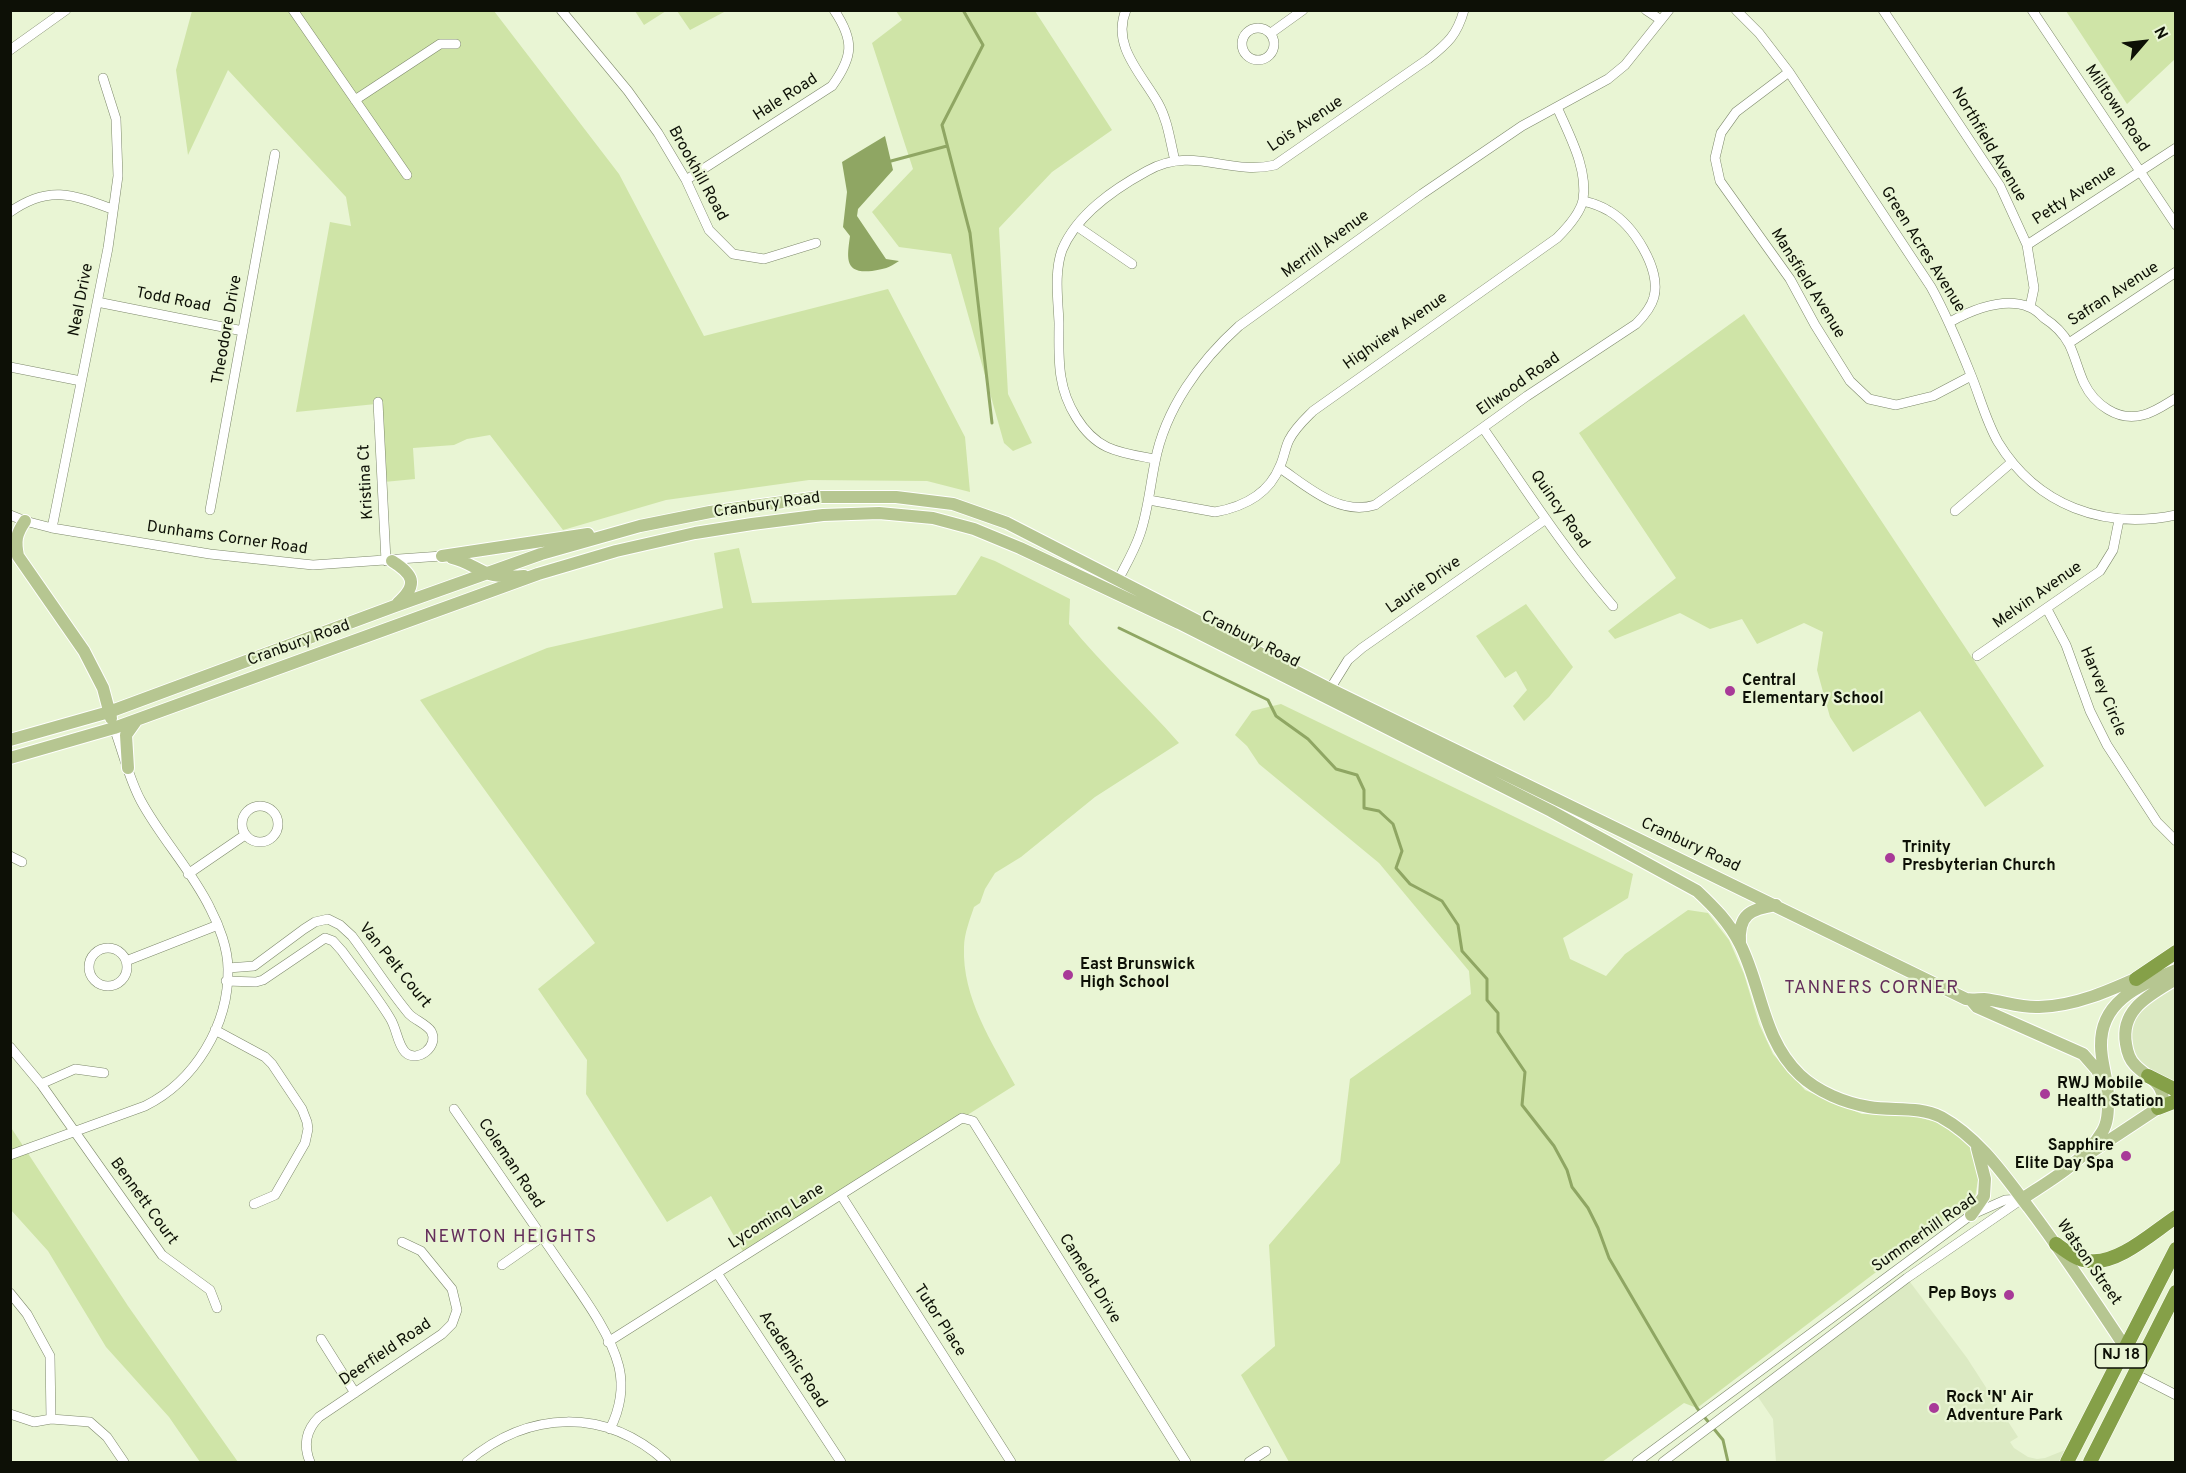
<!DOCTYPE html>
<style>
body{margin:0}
#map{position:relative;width:2186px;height:1473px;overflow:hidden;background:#e9f5d4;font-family:Overpass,sans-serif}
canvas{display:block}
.frame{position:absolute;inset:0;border:12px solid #0d1006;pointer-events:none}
.north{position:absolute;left:2114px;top:12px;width:60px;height:60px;-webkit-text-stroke:4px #e9f5d4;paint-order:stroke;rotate:62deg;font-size:16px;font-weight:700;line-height:24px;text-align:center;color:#0d1006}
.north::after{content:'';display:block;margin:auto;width:21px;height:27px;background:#0d1006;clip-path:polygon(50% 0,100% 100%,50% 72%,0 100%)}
</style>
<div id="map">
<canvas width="2186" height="1473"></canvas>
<div class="frame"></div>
<div class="north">N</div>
</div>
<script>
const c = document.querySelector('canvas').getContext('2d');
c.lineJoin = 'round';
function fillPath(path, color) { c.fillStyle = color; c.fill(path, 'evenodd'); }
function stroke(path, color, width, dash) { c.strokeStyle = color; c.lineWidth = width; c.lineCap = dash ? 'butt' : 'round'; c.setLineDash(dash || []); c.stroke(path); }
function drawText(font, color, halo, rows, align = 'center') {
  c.font = font + ' Overpass,sans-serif'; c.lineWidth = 4.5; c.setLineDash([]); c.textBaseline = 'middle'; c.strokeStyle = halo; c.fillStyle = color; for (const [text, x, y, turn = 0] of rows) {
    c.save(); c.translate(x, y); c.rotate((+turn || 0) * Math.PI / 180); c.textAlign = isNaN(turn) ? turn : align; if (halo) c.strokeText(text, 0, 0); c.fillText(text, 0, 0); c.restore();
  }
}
fillPath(new Path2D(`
 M2175 979V1090L2134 1064 2126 1023Z
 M1907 1278 1967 1358 2018 1437 2010 1442 2014 1448 2028 1457 2037 1459 2045 1458 2075 1446 2067 1462H1776L1773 1419 1756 1394Z`), '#dceac3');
fillPath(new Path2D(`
 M192 11H494L619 174 704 336 888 289 965 437 970 492 927 481 809 480 666 500 563 530 490 435 467 439 454 445 413 448 415 479 384 482 376 404 296 412 330 222 351 226 346 197 228 70 188 155 176 70Z
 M635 11H666L644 25Z
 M677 11H726L690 30Z
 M896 11H1035L1112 130 1052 172 999 228 1008 394 1032 443 1013 451 1004 443 951 254 899 247 872 212 913 169 872 43 902 20Z
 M2066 11H2175V59L2127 104Z
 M1744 314 2044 766 1985 807 1920 711 1853 752 1830 717 1817 670 1823 632 1804 623 1757 644 1742 619 1710 629 1680 613 1615 639 1608 631 1676 578 1579 433Z
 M739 548 752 603 956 595 981 556 995 561 1070 599 1069 624C1103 666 1143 702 1179 743L1095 797 1021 857 995 873 985 889 980 903 974 907C970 919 964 934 964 947 962 998 992 1042 1015 1085L745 1255 711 1196 667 1222 586 1094 587 1060 538 989 595 943 420 700 547 648 723 608 714 553Z
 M1526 604 1573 667 1549 697 1524 721 1513 706 1527 690 1516 671 1505 678 1476 636Z
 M1281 704 1633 874 1628 898 1563 938 1570 959 1606 976 1625 954 1688 910 1708 913 1729 940 1744 974 1759 1024 1773 1054 1805 1090 1862 1114 1911 1115 1939 1123 1971 1144 1979 1175 1975 1197 1697 1408 1684 1403 1602 1462H1289L1241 1375 1275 1346 1269 1245 1340 1163 1350 1079 1471 994 1469 971 1379 863 1259 764 1247 746 1235 735 1252 711Z
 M10 1126 128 1306 238 1462H200L169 1417 106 1347 48 1251 11 1210Z`), '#cfe4a7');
fillPath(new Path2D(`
 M885 136 893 170 858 209 857 216 886 259 899 261C889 268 884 269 872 271 844 274 847 258 850 236L843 227 847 192 842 162Z`), '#8fa663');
stroke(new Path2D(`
 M963 10 983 45 942 125 970 233 992 423
 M891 161 947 146
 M1119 628 1268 700 1276 716 1308 739 1336 769 1357 775 1364 790V808L1379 811 1393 824 1402 851 1396 868 1410 884 1442 901 1458 925 1462 951 1487 979V1000L1498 1013V1032L1525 1072 1522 1105 1554 1146 1567 1170 1572 1187 1588 1208 1598 1228 1609 1258 1697 1408 1723 1440 1728 1462`), '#8fa663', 3);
const minor = new Path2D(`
 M293 10 407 175
 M561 10 628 91 658 133 686 180 709 230 733 254 764 259 816 243
 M1126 10C1111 46 1142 74 1158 103 1168 121 1170 141 1175 161
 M1646 10 1661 20
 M1736 10 1759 33 1789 72 1931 287C1947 316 1959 345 1971 375 1980 397 1986 421 1998 442 2037 506 2104 530 2176 515
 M1883 10 2000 186 2027 245 2034 288 2030 307
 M2032 10 2176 225
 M1242 44a16 16 0 1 1 32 0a16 16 0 1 1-32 0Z
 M1271 33 1303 10
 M10 50 66 10
 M1789 72 1736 112 1721 133 1715 158 1720 181 1790 279 1815 325 1850 381 1869 399 1896 405 1933 396 1971 376
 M355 100 440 44H456
 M686 180 832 86C853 57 855 41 834 10
 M10 212C48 185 72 194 112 209
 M1078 227 1132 264
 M2027 245 2176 148
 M97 302 243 331
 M1950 322C1972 310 2004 297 2029 307 2035 309 2040 314 2044 318 2055 325 2063 333 2069 344 2075 356 2078 370 2084 383 2094 404 2118 422 2143 415 2155 412 2166 404 2176 398
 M2069 343 2176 272
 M10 367 81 381
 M378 402 386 561
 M1483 428C1525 488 1565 551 1613 606
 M1155 459C1139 456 1122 454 1107 447 1082 435 1065 403 1061 377 1058 359 1059 340 1059 323 1058 299 1054 273 1062 250 1077 214 1114 189 1147 171 1194 145 1228 176 1275 165L1428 59C1448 43 1457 35 1464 10
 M1280 468C1308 487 1339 516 1375 505L1527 396 1636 324C1644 316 1651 308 1654 297 1661 268 1633 225 1609 211 1601 206 1592 203 1583 201
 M1149 500 1215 512C1243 507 1269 494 1280 466 1284 458 1285 448 1289 440 1295 428 1304 420 1313 411L1557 238C1567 228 1580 214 1583 200 1588 168 1569 135 1557 107
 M210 510 275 154
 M1955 511 2012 462
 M10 515 25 521 52 528 210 554 313 565 442 556
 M52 528 108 248 118 176 116 119 103 78
 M1116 584C1124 568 1134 552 1140 534 1148 511 1150 486 1155 462 1165 409 1200 361 1239 326L1422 194 1522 126 1608 79 1625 65 1669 10
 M2047 609 2066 645 2090 711 2107 745 2157 822 2176 841
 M1977 656 2100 571 2113 550 2119 520
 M1330 689 1348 660 1362 648 1546 519
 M242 824a18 18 0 1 1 36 0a18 18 0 1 1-36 0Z
 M10 856 22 862
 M188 874 245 835
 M89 967a19 19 0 1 1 38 0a19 19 0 1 1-38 0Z
 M126 961 218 925
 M226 981 256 982 263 980 325 938 333 941 342 951C358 973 376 995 390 1018 397 1029 397 1043 405 1052 417 1064 440 1046 431 1031 426 1024 415 1020 409 1014 388 989 371 961 352 936L340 925 328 919 315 922 304 929 254 966 228 968
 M215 1030 265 1057 272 1064 302 1109 307 1122 308 1129 305 1143 275 1195 254 1204
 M10 1047 41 1084 162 1255 210 1290 217 1308
 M41 1084 75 1069 104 1073
 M454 1109C489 1159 523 1209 558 1260 579 1291 610 1331 619 1367 624 1389 620 1409 610 1429
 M10 1155 145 1106C195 1081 229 1025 228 969 228 949 219 925 210 908 192 871 161 838 141 801 129 779 123 752 114 728
 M841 1195 1011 1462
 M502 1265 542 1237
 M717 1273 841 1462
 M10 1293 27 1314 50 1356 51 1419
 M321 1339 355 1393
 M608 1342 962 1118 973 1121 1186 1462
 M2135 1374 2176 1395
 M10 1414 34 1422 51 1419 90 1422 107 1437 124 1462
 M310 1462C303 1445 306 1430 319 1417L442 1334 452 1324 457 1310 452 1289 421 1251 402 1242
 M467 1462C529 1410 605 1407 666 1462
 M1249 1462 1266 1451
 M1637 1462 1971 1215 2005 1200 2022 1199
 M1663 1462 1907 1278 2022 1199`);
const major = new Path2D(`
 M25 521C16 534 15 541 18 556L84 651 103 688 111 718
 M442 556 588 534
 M452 558C466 561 476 569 489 574 500 577 512 577 524 576
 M392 561C413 574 419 584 398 603
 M10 740 109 712 395 606 541 554 640 526 710 512 820 497H896L953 504 1007 523 1330 689 1966 999C1972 1000 1978 999 1984 999 2003 1001 2020 1008 2039 1007 2076 1006 2111 990 2144 975
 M10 758 114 728 538 574 616 551 695 533 752 524 823 515 879 513 933 518 974 529 1020 548 1179 623 1551 811 1697 891C1714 907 1729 922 1740 944 1762 987 1762 1039 1800 1075 1818 1092 1845 1103 1869 1107 1893 1111 1919 1106 1941 1117 1979 1138 2004 1175 2029 1208 2063 1253 2094 1300 2125 1347
 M128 768 126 735 136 721
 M1740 943C1738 914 1751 909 1776 905
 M1971 1000 1977 1007 2083 1054 2097 1070 2104 1084
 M2087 1155 2158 1108 2163 1100C2162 1080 2147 1078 2135 1065 2130 1060 2127 1051 2126 1044 2120 1009 2150 995 2176 979
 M2022 1199C2049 1181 2085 1161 2102 1132 2108 1123 2108 1111 2108 1101 2109 1082 2101 1064 2101 1046 2100 1000 2141 985 2176 970
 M1971 1215 1984 1196 1985 1179 1977 1148`);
const highway = new Path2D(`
 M2136 979 2176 952
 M2148 1076 2176 1090
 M2158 1108 2176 1101
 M2056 1244C2067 1252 2077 1260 2089 1261 2118 1265 2153 1232 2176 1217
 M2067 1462 2176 1249
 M2090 1462 2176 1292`);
stroke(minor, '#7d886b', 10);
stroke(major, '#fff', 14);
stroke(highway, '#fff', 15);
stroke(minor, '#fff', 9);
stroke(major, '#b6c691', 12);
stroke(highway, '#85a048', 14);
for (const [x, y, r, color] of [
 [1730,691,6,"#a83a98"],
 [1890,858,6,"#a83a98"],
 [1068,975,6,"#a83a98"],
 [2045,1094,6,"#a83a98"],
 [2126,1156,6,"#a83a98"],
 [2009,1295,6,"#a83a98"],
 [1934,1408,6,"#a83a98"]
]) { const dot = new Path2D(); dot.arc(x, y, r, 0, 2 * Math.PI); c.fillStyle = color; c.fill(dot); stroke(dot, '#e9f5d4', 2); }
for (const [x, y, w] of [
 [2121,1356,51]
]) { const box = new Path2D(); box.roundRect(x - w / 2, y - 12, w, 24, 4.5); c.fillStyle = '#e9f5d4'; c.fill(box); stroke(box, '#0d1006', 1.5); }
drawText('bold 15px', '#0d1006', null, [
 ["NJ 18",2121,1356]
]);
drawText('16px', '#0d1006', '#e9f5d4', [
 ["Hale Road",786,98,-33],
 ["Milltown Road",2116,109,56],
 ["Lois Avenue",1306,125,-34],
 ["Northfield Avenue",1988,145,59],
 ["Brookhill Road",697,174,61],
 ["Petty Avenue",2075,196,-33],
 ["Merrill Avenue",1326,245,-36],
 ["Green Acres Avenue",1922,250,58],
 ["Mansfield Avenue",1807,284,58],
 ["Safran Avenue",2114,295,-33],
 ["Neal Drive",82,300,-79],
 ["Todd Road",173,301,11],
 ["Theodore Drive",228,330,-80],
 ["Highview Avenue",1396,332,-35],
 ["Ellwood Road",1519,385,-35],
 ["Kristina Ct",367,482,-93],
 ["Cranbury Road",767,506,-8],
 ["Quincy Road",1559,510,55],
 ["Dunhams Corner Road",227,539,8],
 ["Laurie Drive",1424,586,-35],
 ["Melvin Avenue",2038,596,-35],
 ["Cranbury Road",1250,640,27],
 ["Cranbury Road",299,644,-20],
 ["Harvey Circle",2102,692,67],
 ["Cranbury Road",1690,846,25],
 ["Van Pelt Court",394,966,51],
 ["Coleman Road",510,1164,56],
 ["Bennett Court",143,1202,54],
 ["Lycoming Lane",777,1217,-32],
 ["Summerhill Road",1925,1234,-35],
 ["Watson Street",2088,1263,55],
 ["Camelot Drive",1089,1279,58],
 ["Tutor Place",939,1321,57],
 ["Deerfield Road",386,1353,-34],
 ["Academic Road",792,1360,57]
]);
drawText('bold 16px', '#0d1006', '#e9f5d4', [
 ["Central",1742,682],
 ["Elementary School",1742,700],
 ["Trinity",1902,849],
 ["Presbyterian Church",1902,867],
 ["East Brunswick",1080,966],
 ["High School",1080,984],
 ["RWJ Mobile",2057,1085],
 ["Health Station",2057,1103],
 ["Sapphire",2114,1147,"right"],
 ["Elite Day Spa",2114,1165,"right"],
 ["Pep Boys",1997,1295,"right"],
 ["Rock 'N' Air",1946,1399],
 ["Adventure Park",1946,1417]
], 'left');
c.letterSpacing = '1.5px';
drawText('18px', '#632d5a', '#e9f5d4', [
 ["TANNERS CORNER",1872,989],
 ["NEWTON HEIGHTS",511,1238]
]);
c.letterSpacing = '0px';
</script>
